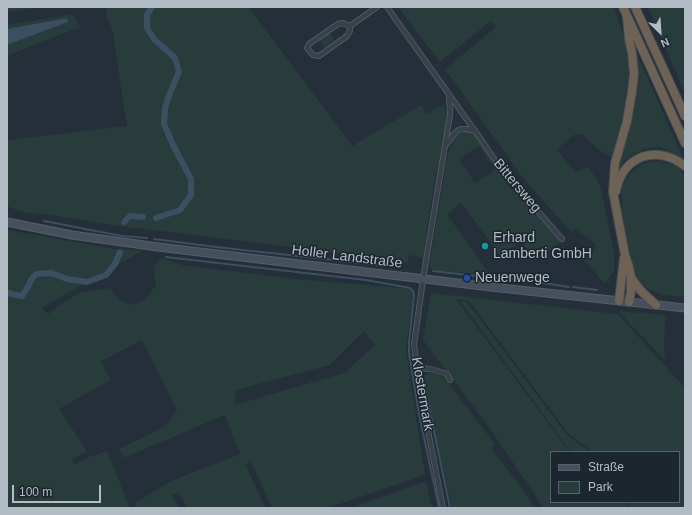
<!DOCTYPE html>
<meta charset="utf-8">
<style>
body{margin:0}
#map{position:relative;width:692px;height:515px;overflow:hidden;background:#242f39;font-family:Helvetica,sans-serif}
canvas{display:block}
.frame{position:absolute;inset:0;border:8px solid #b2bcc5;pointer-events:none}
.legend{position:absolute;left:550px;top:451px;width:130px;height:52px;box-sizing:border-box;background:#1c262e;border:1px solid #58626a;margin:0;padding:5px 7px;list-style:none;font-size:12px;color:#b2bcc5}
.legend li{display:flex;align-items:center;gap:8px;height:20px}
.legend b{width:20px;border:1px solid #58626a}
.north{position:absolute;left:640px;top:12px;width:40px;height:40px;-webkit-text-stroke:3px #1c262e;paint-order:stroke;rotate:155deg;font-size:11px;font-weight:700;line-height:16px;text-align:center;color:#b2bcc5}
.north::after{content:'';display:block;margin:auto;width:14px;height:18px;background:#b2bcc5;clip-path:polygon(50% 0,100% 100%,50% 72%,0 100%)}
.scale{position:absolute;left:12px;top:485px;width:89px;height:18px;box-sizing:border-box;border:2px solid #b2bcc5;border-top:0;padding-left:5px;font-size:12px;line-height:14px;white-space:nowrap;color:#b2bcc5;-webkit-text-stroke:3px #1c262e;paint-order:stroke}
</style>
<div id="map">
<canvas width="692" height="515"></canvas>
<div class="frame"></div>
<ul class="legend">
<li><b style="height:5px;background:#45505c"></b>Straße</li>
<li><b style="height:11px;background:#273c3b"></b>Park</li>
</ul>
<div class="north">N</div>
<div class="scale">100 m</div>
</div>
<script>
const c = document.querySelector('canvas').getContext('2d');
c.lineJoin = 'round';
function fillPath(path, color) { c.fillStyle = color; c.fill(path, 'evenodd'); }
function stroke(path, color, width, dash) { c.strokeStyle = color; c.lineWidth = width; c.lineCap = dash ? 'butt' : 'round'; c.setLineDash(dash || []); c.stroke(path); }
function drawText(font, color, halo, rows, align = 'center') {
  c.font = font + ' Helvetica,sans-serif'; c.lineWidth = 3; c.setLineDash([]); c.textBaseline = 'middle'; c.strokeStyle = halo; c.fillStyle = color; for (const [text, x, y, turn = 0] of rows) {
    c.save(); c.translate(x, y); c.rotate((+turn || 0) * Math.PI / 180); c.textAlign = isNaN(turn) ? turn : align; if (halo) c.strokeText(text, 0, 0); c.fillText(text, 0, 0); c.restore();
  }
}
fillPath(new Path2D(`
 M7 7H45L40 8 7 12Z
 M106 7H249L352 146 421 105 426 114 444 104 447 117 438 171 436 172 426 234 424 258 409 255 408 263 332 252 119 226 44 214C29 214 20 212 7 206V140L127 126 112 28 107 18Z
 M398 7H614L622 31 630 62 626 103 612 157C599 153 592 142 581 134L574 135 557 149 575 172 589 167 600 185 614 251V271L605 284 584 260 593 252 595 244 589 237 582 235 575 228 571 232 523 178 445 69 496 27 491 21 440 62Z
 M648 7H685V93Z
 M73 14 80 27 7 56V45L68 22 66 18 7 29V25Z
 M330 32 335 40 324 47 319 40Z
 M636 52 684 160 660 147 643 149 626 159 617 171 637 97Z
 M466 131 473 133 508 185 561 241 535 261 521 241 509 250 512 254 503 260 461 203 447 214 490 275 432 270 429 266 448 153 456 135ZM479 146 495 170 475 183 459 159Z
 M660 161 677 166 685 175V297L662 295 641 286 635 278 622 212V187L630 173 643 163Z
 M7 230 115 249 142 251 42 308 48 314 65 301 81 292 110 288 119 300 132 305 146 299 156 285 153 267 162 258 182 265 305 280 372 285 410 289 413 293 406 350 425 475 328 508H272L251 462 246 465 265 508H187L178 492 172 495 179 508H139L134 504 169 482 240 454 225 415 124 458 119 449 156 431 169 422 177 410 142 340 101 361 111 380 59 409 87 451 71 460 75 464 91 456 107 451 130 508H7ZM364 331 375 345 344 373 234 405 236 390 330 365Z
 M431 293 618 314 685 388V508H630L626 502H679V452H592L568 433 468 300 456 299 570 452H551V502H625L629 508H544L488 426 423 340Z
 M460 301 467 302 567 435 590 452H571Z
 M618 311 666 315 664 340 665 361Z
 M428 372 444 377 495 444 492 449 525 492 534 508H452L440 455 423 379Z
 M426 481 432 508H351Z`), '#273c3b');
fillPath(new Path2D(`
 M67 18 68 22 7 45V29Z`), '#3a4f60');
stroke(new Path2D(`
 M44 221 122 236 147 238
 M154 239 216 247 397 267
 M166 257 366 280 410 288 413 291 414 295 409 342V353L419 414 439 508
 M433 271 486 277
 M493 277 515 279
 M522 281 534 282
 M543 283 569 287
 M573 287 597 290
 M424 383 450 508`), '#3a4f60', 2);
stroke(new Path2D(`
 M152 7 147 15V28L154 39 175 58 179 72 168 98 165 108 164 124 174 147 191 179V195L180 210 156 218
 M124 222 130 216 143 217
 M7 292 11 294 22 296 28 287 31 280 36 274 51 273 67 279 87 282 106 275 115 264 120 252`), '#3a4f60', 6);
const minor = new Path2D(`
 M387 7 475 131 502 170 562 239
 M350 26 343 23 338 24 309 44 307 48 313 55 319 56 347 36 350 31V26L377 7
 M447 144C456 130 458 126 475 131
 M416 368 431 369 447 374 450 380
 M443 508 419 384 414 344 424 273 450 115 449 94`);
const secondary = new Path2D(`
 M7 222 72 235 158 247 491 287 685 308`);
const motorway = new Path2D(`
 M623 7 685 143
 M635 7 685 116
 M627 17 629 39 632 53 634 74 632 92 627 121 615 163 613 192 625 255 629 267 631 278V292L629 302
 M616 191C623 155 657 144 685 166
 M631 278 641 291 656 305
 M619 301 624 258`);
stroke(minor, '#555f67', 6);
stroke(secondary, '#555f67', 9);
stroke(motorway, '#424c54', 10);
stroke(minor, '#374149', 4.5);
stroke(secondary, '#45505c', 7);
stroke(motorway, '#6e6255', 8);
for (const [x, y, r, color] of [
 [485,246,4,"#0f9aa8"],
 [467,278,4,"#1a4fb4"]
]) { const dot = new Path2D(); dot.arc(x, y, r, 0, 2 * Math.PI); c.fillStyle = color; c.fill(dot); stroke(dot, '#1c262e', 1.5); }
drawText('14px', '#b2bcc5', '#1c262e', [
 ["Bittersweg",517,186,50],
 ["Holler Landstraße",347,257,7],
 ["Klostermark",422,394,80]
]);
drawText('14px', '#b2bcc5', '#1c262e', [
 ["Erhard",493,238],
 ["Lamberti GmbH",493,254],
 ["Neuenwege",475,278]
], 'left');
</script>
